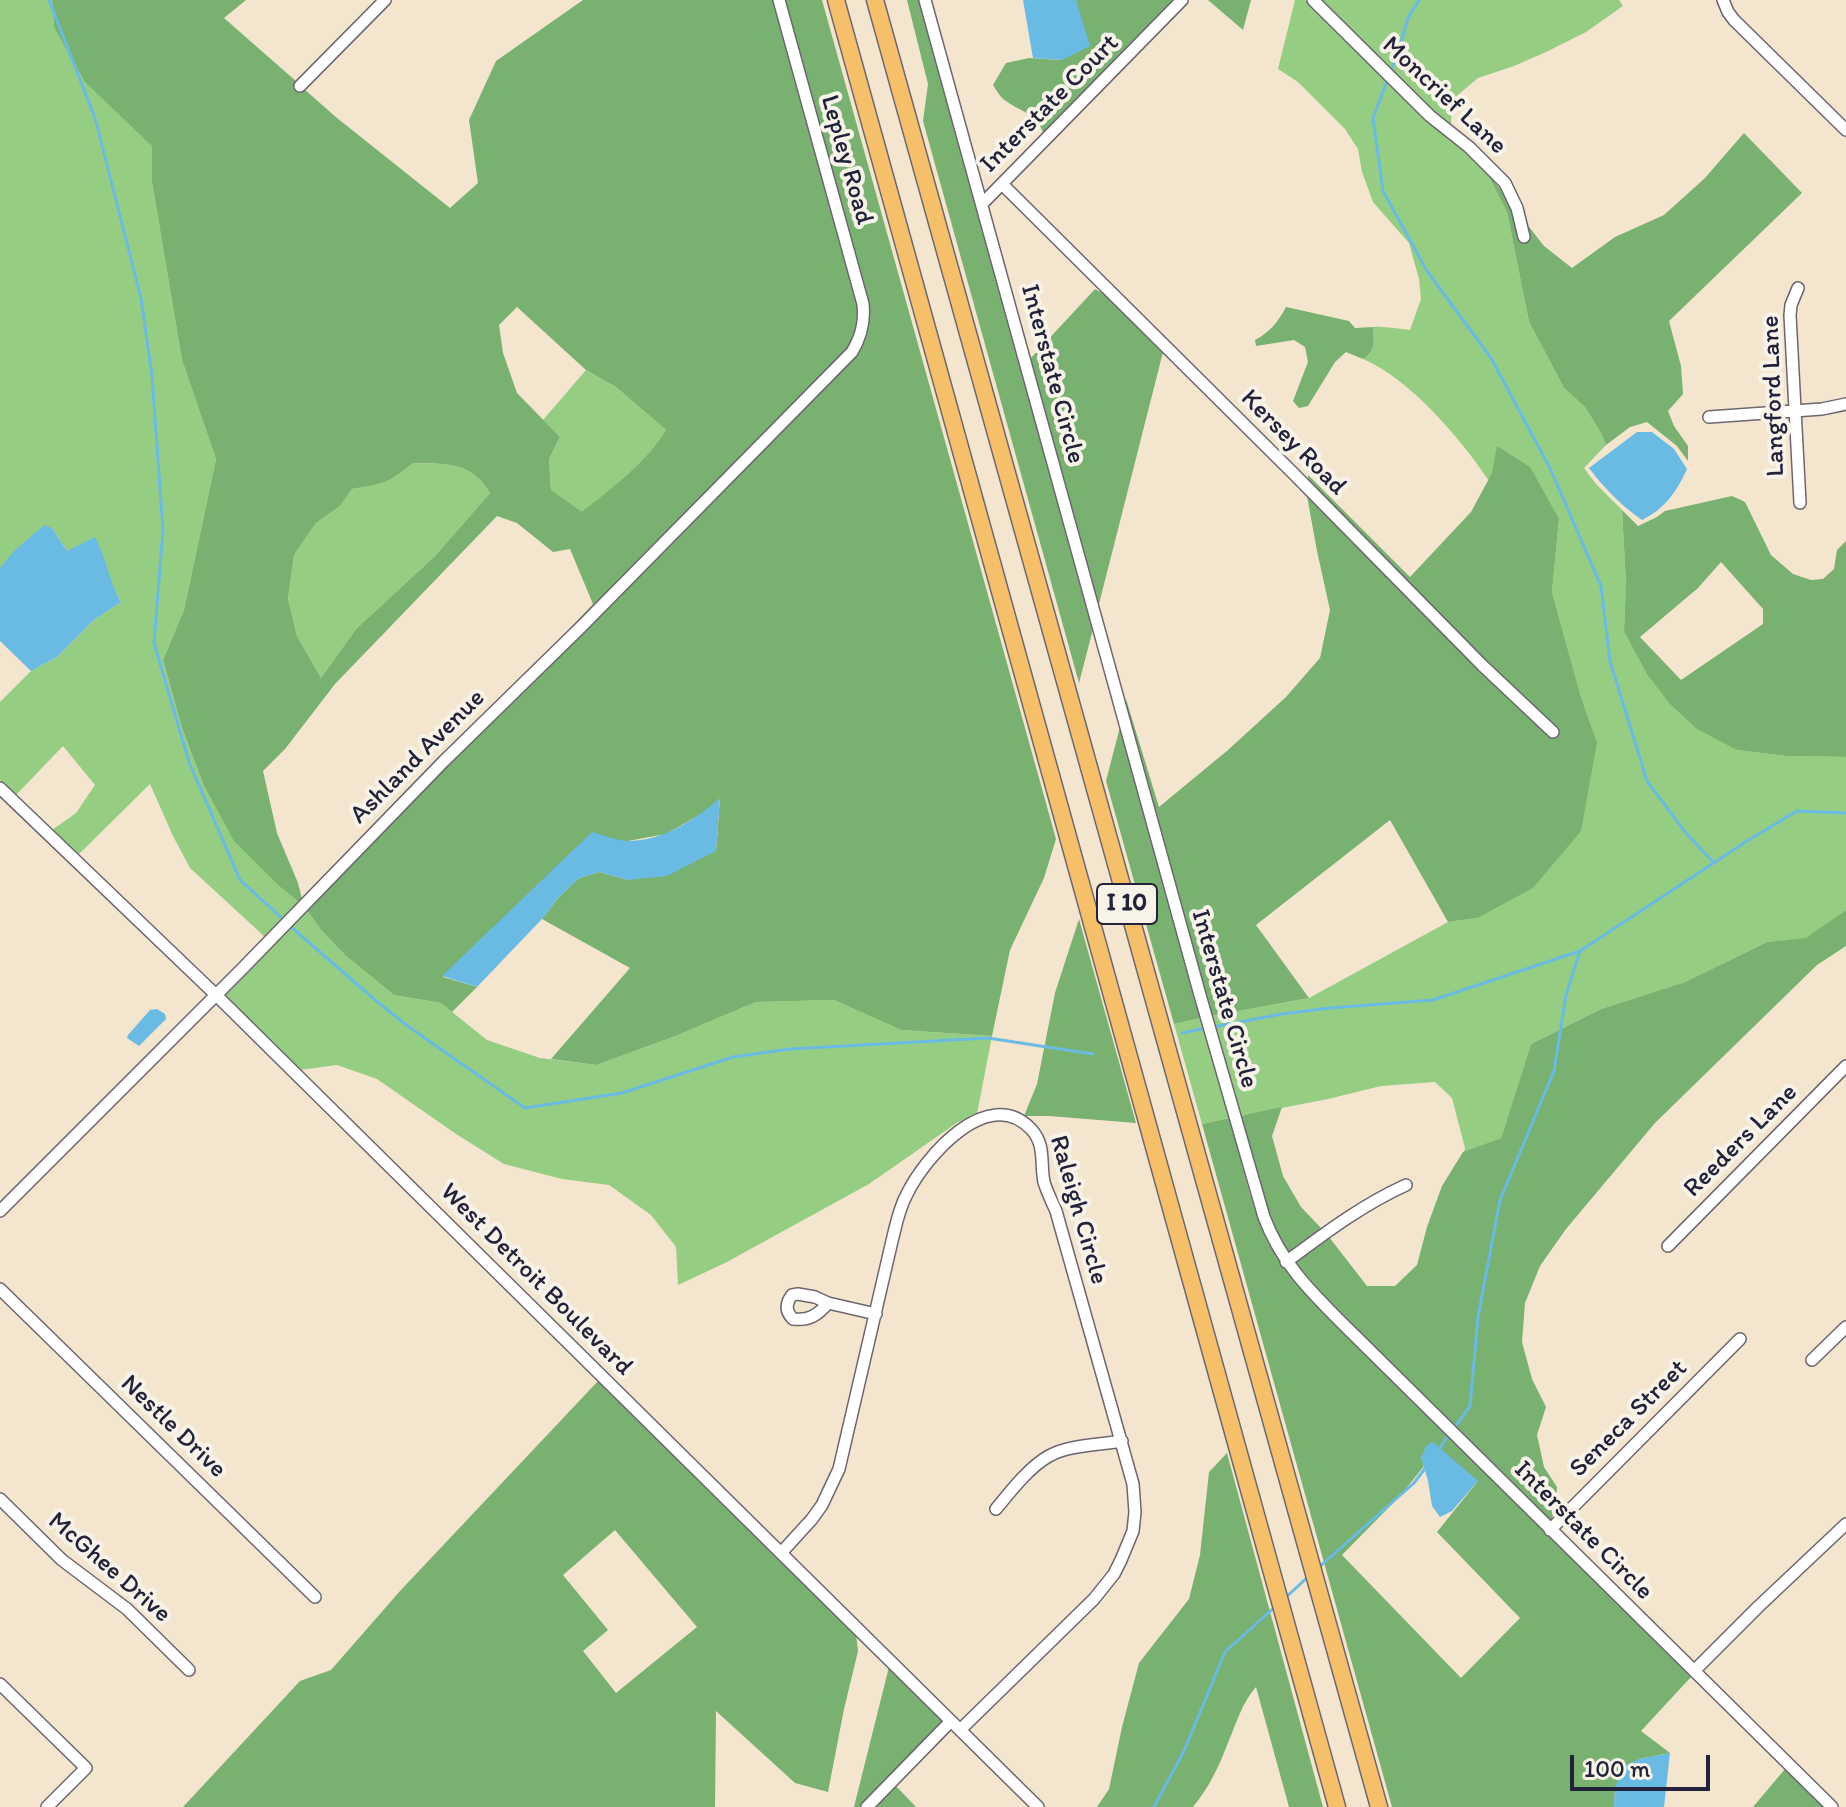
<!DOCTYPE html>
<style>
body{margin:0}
#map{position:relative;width:1846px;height:1807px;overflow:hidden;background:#f4e5cf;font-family:Itim,sans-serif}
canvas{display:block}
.scale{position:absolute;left:1570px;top:1755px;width:140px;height:36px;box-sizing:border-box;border:4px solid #22223b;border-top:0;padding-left:10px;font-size:24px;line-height:28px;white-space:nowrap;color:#22223b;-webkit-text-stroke:6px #f7f3e8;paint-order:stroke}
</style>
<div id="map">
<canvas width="1846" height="1807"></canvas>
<div class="scale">100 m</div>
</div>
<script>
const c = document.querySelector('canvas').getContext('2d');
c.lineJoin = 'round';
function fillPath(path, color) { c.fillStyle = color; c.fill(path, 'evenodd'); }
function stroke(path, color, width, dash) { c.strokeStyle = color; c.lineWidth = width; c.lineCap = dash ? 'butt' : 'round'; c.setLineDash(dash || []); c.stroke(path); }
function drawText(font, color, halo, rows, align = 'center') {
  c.font = font + ' Itim,sans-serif'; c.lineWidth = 8; c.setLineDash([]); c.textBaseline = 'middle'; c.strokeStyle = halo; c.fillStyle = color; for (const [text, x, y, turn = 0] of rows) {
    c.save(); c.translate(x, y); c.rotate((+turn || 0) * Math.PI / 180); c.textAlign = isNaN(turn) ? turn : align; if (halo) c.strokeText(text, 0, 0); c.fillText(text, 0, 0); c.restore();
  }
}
fillPath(new Path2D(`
 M0 0H52L54 27 152 146V182L182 360 216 459 184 610 163 660 182 728 204 786 234 840 280 887 299 902 265 937 190 868 173 836 150 784 78 855 52 830 76 813 95 785 63 746 16 795 0 780V702L31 671 57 657 94 620 121 602 117 594 67 551 52 528 0 568Z
 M1295 0H1305L1426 120 1466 151 1487 173 1507 212 1529 322 1564 388 1585 407 1601 433 1606 445 1584 468 1596 484 1622 510 1626 585 1624 631 1737 750 1786 756 1846 757V910L1806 939 1767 942 1685 982 1601 1009 1531 1044 1501 1138 1464 1152 1465 1148 1452 1098 1435 1082 1381 1086 1328 1099 1240 1116 1211 1016 1309 998 1448 922 1477 918 1597 742 1581 697 1552 592 1559 519 1493 473 1489 481C1461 439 1410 379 1363 359 1376 351 1374 341 1373 327 1386 326 1397 329 1410 330L1421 299 1419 279 1409 243 1373 202 1362 172 1358 149 1345 129 1298 82 1278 69Z
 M1321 0H1619L1623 6 1586 32 1546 52 1514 66 1478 78 1452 100 1451 126 1433 112Z
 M586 370 616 387 666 430C644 465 613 488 582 513L551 490 549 459 560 437 543 420Z
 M413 463C446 464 471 461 490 493L435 556 356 629 321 678 297 636 288 599 294 555 316 523 340 506 352 489C384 484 387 484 413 463Z
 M306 909 322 931 345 955 394 995 441 1003 487 1040 540 1058 596 1065 673 1037 756 1002 834 1000 901 1030 992 1036 977 1114 963 1122H958L869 1184 725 1263 678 1285 676 1247 651 1215 609 1185 562 1179 504 1164 456 1134 377 1079 337 1065 300 1070 222 993Z
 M1201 1018 1230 1118 1202 1124 1174 1024Z`), '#95ce82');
fillPath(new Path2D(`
 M52 0H246L224 18 297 82 293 87 299 93 304 89 337 118 450 208 478 183 469 120 496 61 583 0H774L852 281C860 311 861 320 848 350L716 484 525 676 593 604 570 549 553 552 517 523 497 516 335 684 285 749 263 771 277 833 298 883 302 899 299 902 280 887 234 841 204 786 182 728 163 660 184 610 216 459 182 360 152 182V146L85 82 54 27ZM517 307 586 370 616 387 666 430C644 465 613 487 582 512L551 490 549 459 560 437 517 393 503 353 499 325ZM413 463C446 464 471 461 490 493L435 556 356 629 321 678 297 636 288 599 294 555 316 523 340 506 352 489C384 484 387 484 413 463Z
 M785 0H822L1056 839 1044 878 1010 950 992 1036 901 1030 834 1000 756 1002 673 1037 596 1065 551 1059 630 968 542 919 558 898 579 878 599 872 628 880 716 851 720 799 703 813 666 834 628 841 443 977 477 987 452 1012 441 1003 394 995 345 955 322 931 306 909C488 723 674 542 855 356 866 338 870 323 868 302Z
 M907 0H920L1093 629 1079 683 923 121 928 84Z
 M1076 0H1175L1044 135C1038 114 1021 112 1006 101 1000 97 997 91 993 85L1006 63 1029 58 1062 60 1078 9Z
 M1208 0H1251L1243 30Z
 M1744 133 1802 193 1669 321 1681 366 1683 394 1668 411 1674 426 1688 446V461L1677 446 1647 422 1630 427 1606 445 1601 433 1585 407 1564 388 1529 322 1507 212 1487 173 1509 200 1520 243 1530 239 1526 223 1544 246 1572 268 1615 237 1664 215 1705 178Z
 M1095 289 1104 294 1163 352 1098 608 1030 359Z
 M1286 307 1349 321 1355 328 1373 327C1374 341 1376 351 1363 359L1346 352 1335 362 1308 406 1299 408 1293 401 1308 362 1305 347 1294 340 1256 346 1255 340C1270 332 1278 322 1286 307Z
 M1497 446 1530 467 1559 519 1552 592 1581 697 1597 742 1581 831 1533 888 1477 918 1448 922 1390 820 1256 925 1309 998 1211 1016 1125 706 1126 699 1159 807 1228 750 1286 697 1320 658 1330 610 1317 551 1307 496 1480 670 1553 739 1560 731 1487 662 1308 480V475L1410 577 1471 512 1492 473Z
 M1732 496 1745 502 1771 555 1793 574 1811 580 1823 579 1834 569 1837 550 1846 541V757L1786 756 1737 750 1697 729 1670 704 1647 674 1624 631 1626 584 1622 510 1638 526 1657 517 1665 511ZM1721 562 1763 609V624L1681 680 1640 637 1698 588Z
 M1120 727 1201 1018 1174 1024 1106 781Z
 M1846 910V946L1817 965 1655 1123 1566 1229 1540 1266 1525 1303 1522 1342 1532 1379 1546 1407 1537 1435 1544 1467 1557 1487 1555 1512 1550 1522 1345 1320 1306 1279 1293 1262 1329 1237 1367 1286H1395L1417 1265 1427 1227 1442 1186 1463 1152 1501 1138 1531 1044 1601 1009 1685 982 1767 942 1806 938Z
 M1079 919 1136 1123 1049 1116H1024L1037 1084 1055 993Z
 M1282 1107 1272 1136 1283 1176 1301 1207 1322 1229 1288 1254 1274 1230 1268 1215 1240 1116Z
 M1230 1118C1240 1155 1249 1198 1264 1234 1273 1253 1285 1270 1299 1287L1691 1677 1641 1731 1670 1753 1639 1759 1615 1789 1614 1807H1392L1202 1124ZM1421 1457 1478 1481 1437 1532 1520 1618 1461 1678 1342 1555 1401 1495 1424 1466Z
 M599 1380 856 1634 858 1651 844 1709 828 1792 795 1783 716 1711 715 1807H183L300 1681 331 1670 400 1591ZM615 1530 697 1627 616 1693 583 1651 608 1630 563 1575Z
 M1227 1453 1323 1807H1289L1256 1687C1241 1704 1236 1725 1227 1745 1219 1767 1208 1789 1193 1807H1097L1109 1789 1122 1727 1139 1663 1189 1599 1200 1555 1209 1472Z
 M889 1667 944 1722 861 1807H854Z
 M1785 1769 1824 1807H1753Z
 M895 1785 916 1807H874Z`), '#78b170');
fillPath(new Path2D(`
 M1023 0H1076L1090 46 1062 60 1033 58Z
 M1637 432H1652L1674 449 1687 469C1677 491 1665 509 1642 520 1622 506 1603 487 1589 468Z
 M44 525 52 528 67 551 95 537C106 557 109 582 121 602L94 620 57 657 31 671 0 641V568L13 552Z
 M720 798 716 851 667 876 628 880 599 872 579 878 558 898 542 919 477 987 442 976 592 832C604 835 618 841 630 841 664 840 695 820 720 798Z
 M157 1009 165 1014 166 1019 139 1046 127 1038 128 1035 150 1010Z
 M1433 1442 1478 1481 1452 1511 1440 1517 1432 1506 1428 1481 1421 1457 1426 1446Z
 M1670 1753 1664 1807H1614L1615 1789 1622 1767 1639 1759Z`), '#69bbe4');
stroke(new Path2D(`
 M49 0 95 118 141 298 152 376 163 530 154 643 189 762 240 880 284 920
 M1391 70 1400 46 1408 18 1419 0
 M1388 78 1373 118 1383 191 1427 271 1491 358 1550 468 1601 586 1610 661 1647 781 1686 833 1714 863
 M289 925 375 1000 409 1027 525 1108 622 1093 733 1057 790 1049 988 1038 1093 1054
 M1213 1027 1282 1014 1330 1008 1433 1000 1580 951 1747 841 1797 811 1846 813
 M1182 1033 1206 1028
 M1454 1428 1470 1406 1478 1317 1500 1200 1554 1071 1566 995 1580 951
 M1440 1448 1449 1434
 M1318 1568 1414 1483 1426 1467
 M1285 1598 1309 1576
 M1154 1807 1184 1751 1225 1652 1277 1605`), '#69bbe4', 3);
const minor = new Path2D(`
 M925 0 1200 995 1264 1217C1281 1262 1309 1290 1342 1323L1832 1807
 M1313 0 1430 116 1469 147 1505 183 1517 208 1524 237
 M1723 0 1728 12 1734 20 1846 130
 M300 86 385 0
 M1002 184 1294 474 1483 666 1553 732
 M982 204 1182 0
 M1798 288 1791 305 1790 315 1800 503
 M1709 417 1822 409 1846 404
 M0 788 215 994 1038 1807
 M0 1211 243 968 444 761 582 626 852 352C861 337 865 323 863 304L779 0
 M1668 1246 1846 1066
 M1286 1262C1325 1233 1362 1205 1406 1185
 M0 1289 315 1597
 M798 1294 815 1297 828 1303C818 1315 809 1321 793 1319 785 1311 786 1303 792 1295Z
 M828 1303 876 1314
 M1812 1360 1846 1327
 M0 1499 62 1560 127 1609 189 1670
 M996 1509C1010 1492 1029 1467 1049 1456 1069 1445 1099 1445 1122 1441
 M1550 1530 1740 1339
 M781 1553 812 1519 822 1505 839 1469 892 1241C896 1225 899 1208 907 1194 925 1157 988 1084 1031 1129 1046 1145 1040 1163 1044 1182 1047 1192 1052 1202 1056 1211L1133 1484 1135 1512 1133 1531 1121 1560 1114 1574 1094 1599 960 1730
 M1694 1671 1758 1607 1846 1524
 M0 1684 86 1768 47 1807
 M867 1807 951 1721`);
const highway = new Path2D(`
 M836 0 1337 1807
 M875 0 1379 1807`);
stroke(minor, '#6c666f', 14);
stroke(highway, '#6c666f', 19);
stroke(minor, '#fff', 11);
stroke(highway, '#f6c06b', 16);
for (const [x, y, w] of [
 [1127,904,60]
]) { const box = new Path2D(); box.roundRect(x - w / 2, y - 20, w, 40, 6); c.fillStyle = '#f7f3e8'; c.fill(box); stroke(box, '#22223b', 2); }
drawText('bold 24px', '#22223b', null, [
 ["I 10",1127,904]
]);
drawText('26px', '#22223b', '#f7f3e8', [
 ["Moncrief Lane",1444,96,43],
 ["Interstate Court",1050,104,-45],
 ["Lepley Road",846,160,74],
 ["Interstate Circle",1052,374,75],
 ["Langford Lane",1774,396,-92],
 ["Kersey Road",1293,443,45],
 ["Ashland Avenue",418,757,-45],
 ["Interstate Circle",1224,999,74],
 ["Reeders Lane",1741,1141,-45],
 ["Raleigh Circle",1078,1210,74],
 ["West Detroit Boulevard",536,1280,45],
 ["Seneca Street",1629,1419,-45],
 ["Nestle Drive",173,1427,44],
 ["Interstate Circle",1583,1531,45],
 ["McGhee Drive",109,1568,41]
]);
</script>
